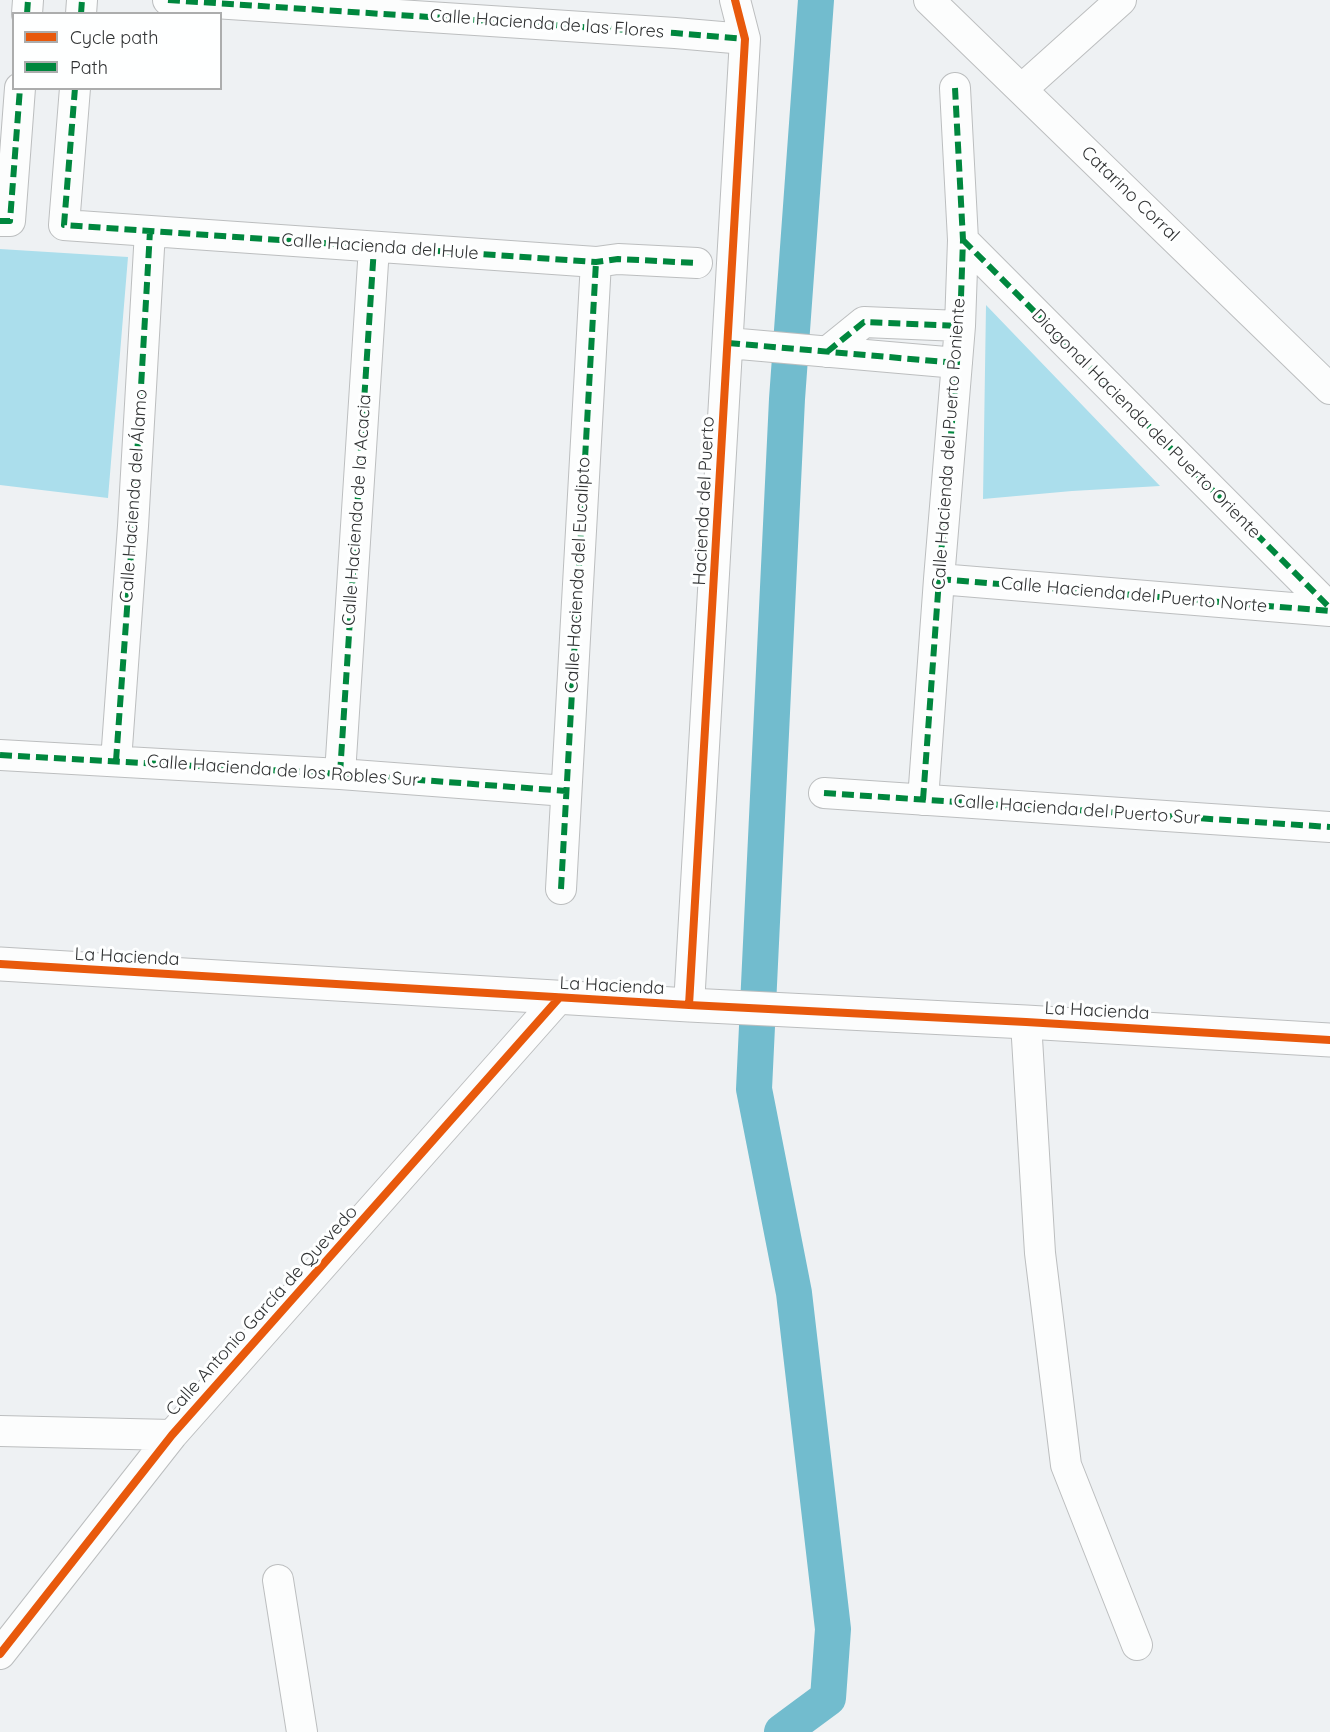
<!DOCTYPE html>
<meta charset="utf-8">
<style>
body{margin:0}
#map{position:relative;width:1330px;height:1732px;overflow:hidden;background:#eef1f3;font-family:Quicksand,sans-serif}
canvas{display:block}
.legend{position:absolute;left:12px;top:12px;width:210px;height:78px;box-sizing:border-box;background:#feffff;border:2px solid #acadad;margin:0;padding:8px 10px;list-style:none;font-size:18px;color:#303233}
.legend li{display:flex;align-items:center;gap:12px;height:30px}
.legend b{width:30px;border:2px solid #acadad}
</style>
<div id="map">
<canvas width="1330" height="1732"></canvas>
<ul class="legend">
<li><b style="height:8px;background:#e8590c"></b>Cycle path</li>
<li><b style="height:8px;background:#00873e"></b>Path</li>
</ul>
</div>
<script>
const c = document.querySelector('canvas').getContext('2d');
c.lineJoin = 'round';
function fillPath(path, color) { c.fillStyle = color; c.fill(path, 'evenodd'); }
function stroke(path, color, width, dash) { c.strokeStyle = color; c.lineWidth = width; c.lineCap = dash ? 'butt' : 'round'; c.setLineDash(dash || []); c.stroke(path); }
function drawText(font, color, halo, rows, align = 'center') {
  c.font = font + ' Quicksand,sans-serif'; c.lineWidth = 6; c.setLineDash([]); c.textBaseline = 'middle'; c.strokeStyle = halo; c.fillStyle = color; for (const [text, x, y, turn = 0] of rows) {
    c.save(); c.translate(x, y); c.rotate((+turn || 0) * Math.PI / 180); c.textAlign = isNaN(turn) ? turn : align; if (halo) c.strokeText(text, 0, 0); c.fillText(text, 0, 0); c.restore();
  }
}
fillPath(new Path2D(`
 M0 249 128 257 108 498 0 485Z
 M986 305 1160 486 1072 491 983 499Z`), '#abdeec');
stroke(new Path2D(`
 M782 1732 828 1698 833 1629 794 1293 754 1089 787 399 816 0`), '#72bcce', 36);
const street = new Path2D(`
 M168 0 675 33 745 39
 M929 0 1330 389
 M27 14 28 0
 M81 14 82 0
 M75 88 64 225 596 262 618 259 697 263
 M1022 89 1121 0
 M0 221H10L20 88
 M963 240 1330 608
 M728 343 957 363
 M827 352 864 322 960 326
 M939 579 1330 611
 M0 755 340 774 566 791
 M116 761 133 526 150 231
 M340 774 374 247
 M824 793 1330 827
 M923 800 939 579 960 326 963 240 955 88
 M561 889 596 262
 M689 1005 745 39 735 0
 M1026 1022 1040 1253 1066 1465 1137 1645
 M0 1431 172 1435
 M278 1580 302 1732
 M0 1654 172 1435 559 998`);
const secondary = new Path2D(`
 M0 964 689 1005 1026 1022 1330 1040`);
stroke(street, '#bcbebf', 32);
stroke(secondary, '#bcbebf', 35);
stroke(street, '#fcfdfd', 30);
stroke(secondary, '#fcfdfd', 33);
stroke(new Path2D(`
 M168 0 675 33 745 39
 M27 14 28 0
 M81 14 82 0
 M75 88 64 225 596 262 618 259 697 263
 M0 221H10L20 88
 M963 240 1330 608
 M728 343 957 363
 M827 352 864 322 960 326
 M939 579 1330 611
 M0 755 340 774 566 791
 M116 761 133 526 150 231
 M340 774 374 247
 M824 793 1330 827
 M923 800 939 579 960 326 963 240 955 88
 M561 889 596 262`), '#00873e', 6, [12, 6]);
stroke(new Path2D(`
 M0 964 689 1005 1026 1022 1330 1040
 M689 1005 745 39 735 0
 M0 1654 172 1435 559 998`), '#e8590c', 8);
drawText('18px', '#303233', '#feffff', [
 ["Calle Hacienda de las Flores",547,24,4],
 ["Catarino Corral",1130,194,44],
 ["Calle Hacienda del Hule",380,247,4],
 ["Diagonal Hacienda del Puerto Oriente",1146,424,45],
 ["Calle Hacienda del Puerto Poniente",949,444,-86],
 ["Calle Hacienda del Álamo",134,496,-86],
 ["Hacienda del Puerto",704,501,-87],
 ["Calle Hacienda de la Acacia",357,510,-86],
 ["Calle Hacienda del Eucalipto",578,575,-87],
 ["Calle Hacienda del Puerto Norte",1134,595,5],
 ["Calle Hacienda de los Robles Sur",283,771,4],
 ["Calle Hacienda del Puerto Sur",1077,810,4],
 ["La Hacienda",127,957,3],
 ["La Hacienda",612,986,3],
 ["La Hacienda",1097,1011,3],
 ["Calle Antonio García de Quevedo",262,1311,-48]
]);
</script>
